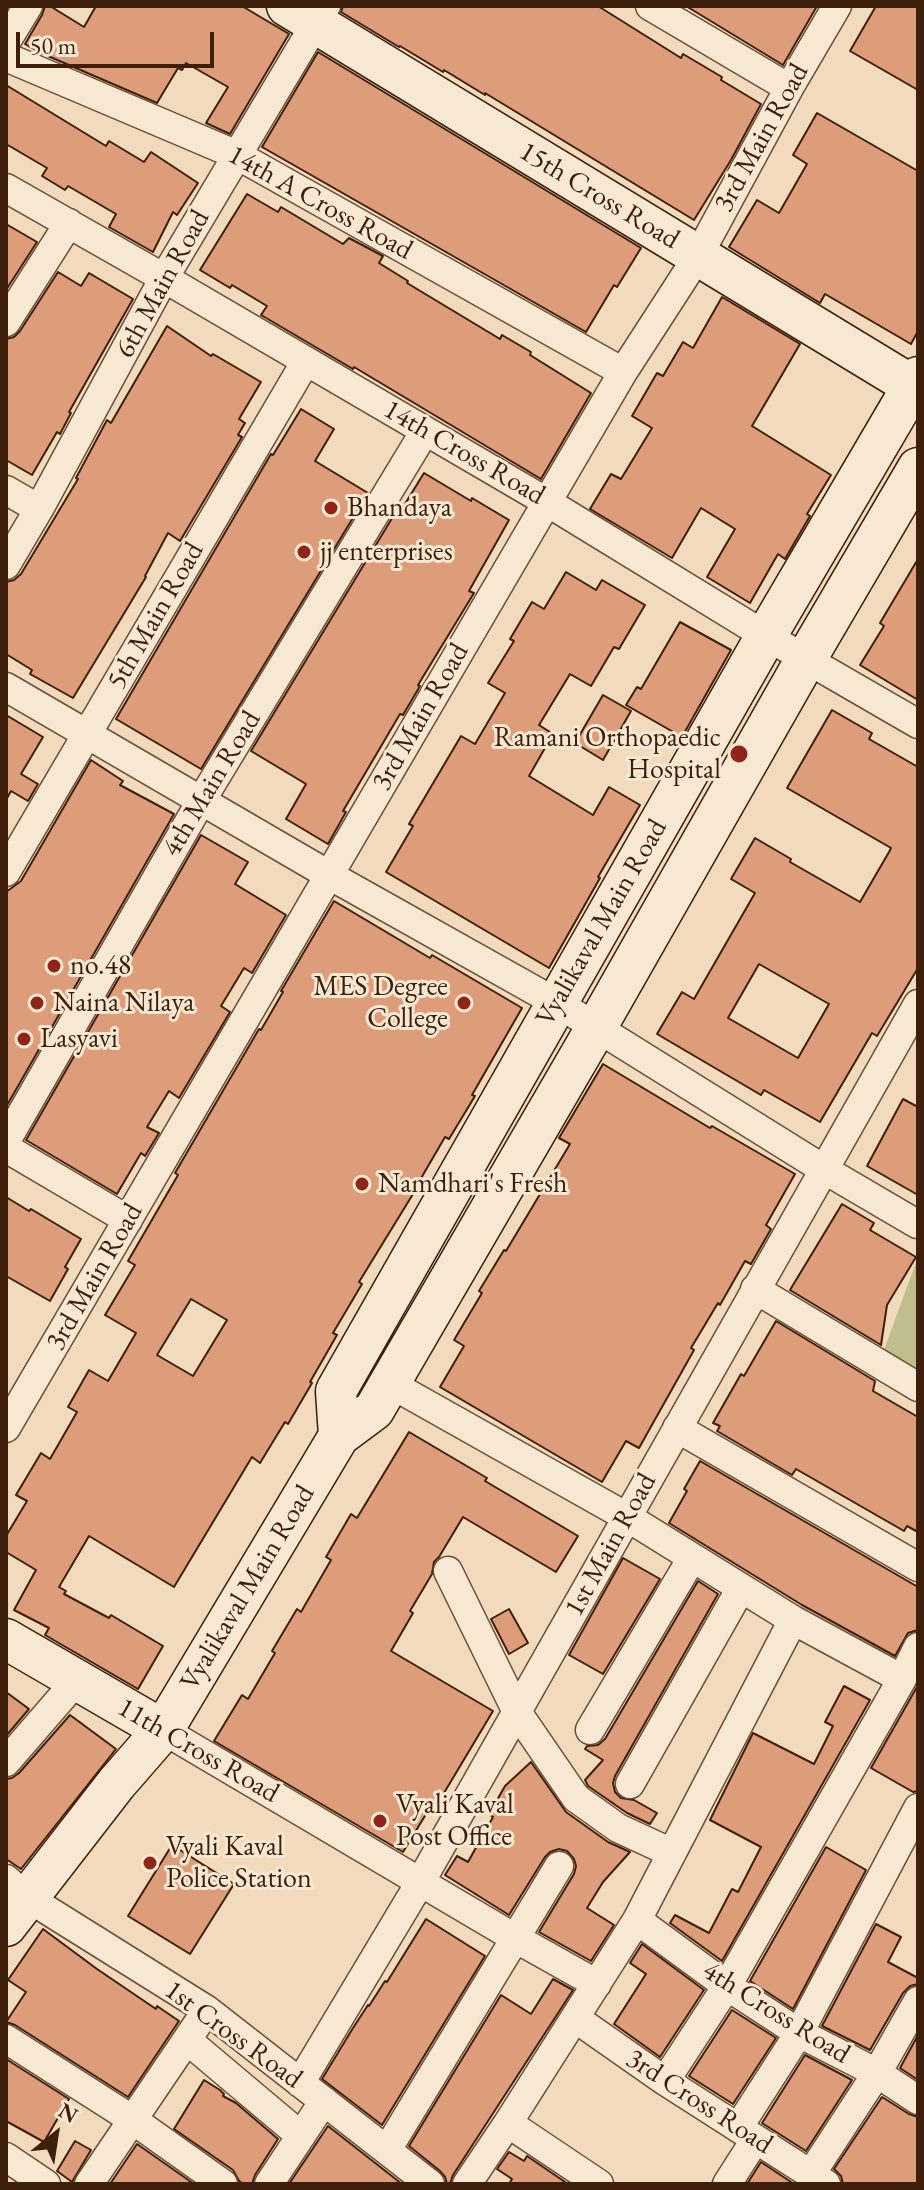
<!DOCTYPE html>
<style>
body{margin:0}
#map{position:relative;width:924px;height:2190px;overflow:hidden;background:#f2dbbd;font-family:"EB Garamond",serif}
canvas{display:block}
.frame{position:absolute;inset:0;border:8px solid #3e1f0b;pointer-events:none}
.north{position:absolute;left:16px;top:2094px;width:80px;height:80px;-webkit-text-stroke:6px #f7e8d4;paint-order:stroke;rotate:30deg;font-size:22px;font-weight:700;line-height:32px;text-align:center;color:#3e1f0b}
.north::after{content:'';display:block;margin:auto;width:28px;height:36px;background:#3e1f0b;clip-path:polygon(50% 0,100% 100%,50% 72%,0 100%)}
.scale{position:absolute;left:16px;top:32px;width:198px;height:36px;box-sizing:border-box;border:4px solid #3e1f0b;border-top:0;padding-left:10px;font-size:24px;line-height:28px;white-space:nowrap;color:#3e1f0b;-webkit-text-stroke:6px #f7e8d4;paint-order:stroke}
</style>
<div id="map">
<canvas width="924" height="2190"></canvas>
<div class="frame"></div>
<div class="north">N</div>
<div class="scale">50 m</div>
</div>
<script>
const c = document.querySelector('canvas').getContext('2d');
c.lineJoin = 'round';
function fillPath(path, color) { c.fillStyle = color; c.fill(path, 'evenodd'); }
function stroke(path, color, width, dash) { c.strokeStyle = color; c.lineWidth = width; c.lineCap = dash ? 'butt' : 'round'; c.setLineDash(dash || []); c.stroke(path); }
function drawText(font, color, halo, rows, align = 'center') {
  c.font = font + ' "EB Garamond",serif'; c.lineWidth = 6; c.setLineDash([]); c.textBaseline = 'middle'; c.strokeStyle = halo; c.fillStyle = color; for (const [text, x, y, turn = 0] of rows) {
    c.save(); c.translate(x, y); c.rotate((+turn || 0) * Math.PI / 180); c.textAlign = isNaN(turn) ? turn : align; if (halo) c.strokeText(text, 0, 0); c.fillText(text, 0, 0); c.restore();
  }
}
fillPath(new Path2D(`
 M918 1257V1379L881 1358Z`), '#c0be8d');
const building = new Path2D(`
 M45 6H50L84 27 96 6H242L289 34 230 134 206 123 228 87 186 63 182 70 178 68 157 103 41 53 25 44 42 15Z
 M343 6H598L681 58 683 54 722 77 721 80 761 104 731 160 694 220 485 93V95L444 70 443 72 400 46 399 47 341 12Z
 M686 6H817L783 65Z
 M876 6H918V90L850 51Z
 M318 52 641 248 617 287 614 285 586 332 262 147Z
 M6 85 106 146 109 141 144 162 151 152 198 183 177 215 173 212 153 252 109 227 116 214 68 186 65 190 42 176 47 168 6 144Z
 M817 113 918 171V331L911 344 825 294 820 303 729 247 757 200 779 213 807 164 793 155Z
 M247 194 278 212 281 207 343 244 349 238 383 256 379 263 408 281 407 283 500 339 502 335 531 352 530 355 591 393 541 479 354 367 353 369 261 315 267 306 232 285 230 288 200 270Z
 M6 224 37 242 6 290Z
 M58 272 81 286 89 273 133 299 69 412 71 413 60 434 57 432 32 475 6 460V339L14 337 20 331Z
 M722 297 800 344 752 426 831 475 807 514 810 516 785 559 778 554 750 603 707 577 735 529 701 508 672 558 590 509 611 474 621 479 652 428 632 416 657 373 663 376 683 342 693 348Z
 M167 326 211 356 213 354 261 382 239 419 245 423 238 435 242 437 180 541 168 533 145 576 146 577 73 698 30 674 32 670 6 654V582L14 580 21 574 78 479 76 478 107 420 111 423Z
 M301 409 334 429 315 461 368 493 201 769 116 719 271 454 273 455Z
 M424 473 471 501 472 498 509 520 469 591 474 593 418 685 420 686 403 715 400 714 343 811 346 812 328 844 286 819 306 784 251 751 397 510 400 512Z
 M918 559V700L860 665 884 626 880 623Z
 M566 572 596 590 602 580 645 605 619 649 614 647 591 686 570 674 539 725 553 734 529 776 593 815 609 787 640 805 598 877 600 878 549 968 386 872 413 826 409 824 461 736 475 744 505 693 488 683 514 641 510 639 532 602 544 609Z
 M680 622 731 650 682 737 626 705 637 687 641 689Z
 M603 695 631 711 603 760 575 743Z
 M832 710 872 733 869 739 918 767V968L877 1036 872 1033 820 1122 764 1090 761 1095 657 1034 682 992 694 999 755 893 731 879 755 838 791 859 790 862 860 902 889 852 891 848 787 788ZM759 964 829 1004 798 1058 728 1018Z
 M6 715 43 737 21 774 38 784 28 801 11 791 6 800Z
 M91 760 123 781 120 785 174 814 6 1107V892L21 881Z
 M201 835 248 862 235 884 286 915 252 973 244 968 221 1006 230 1012 179 1098 169 1091 147 1127 159 1133 145 1156 141 1153 117 1194 26 1140Z
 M334 901 430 958 432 955 522 1008 472 1095 475 1096 449 1139 445 1137 420 1180 421 1181 359 1282 362 1284 333 1333 337 1335 310 1382 312 1383 288 1424 285 1422 260 1463 252 1457 174 1587 89 1536 59 1587 66 1591 64 1594 109 1618 111 1615 163 1646 138 1689 45 1635 49 1628 14 1610 36 1570 6 1552V1536L27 1501 16 1495 41 1453 50 1459 77 1412 68 1407 89 1370 108 1381 136 1333 105 1315 135 1265 128 1261 178 1175 175 1173 259 1029 261 1030 283 992 281 991ZM191 1299 227 1320 193 1376 157 1355Z
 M603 1064 710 1128 712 1126 795 1174 766 1225 771 1229 751 1264 745 1261 720 1305 718 1303 691 1348 694 1350 639 1448 626 1441 602 1482 440 1387 464 1346 454 1340 482 1293 479 1291 504 1250 506 1251 570 1144 559 1138Z
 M903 1099 918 1107V1195L867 1166Z
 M6 1197 29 1211 31 1209 81 1239 65 1267 68 1269 50 1301 6 1276Z
 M842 1204 874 1223 870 1230 916 1257 887 1305 881 1345 790 1290Z
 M776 1321 875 1381 873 1391 918 1417V1532L907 1526 904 1531 796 1469 792 1475 717 1431 720 1426 713 1423 741 1374 744 1376Z
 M409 1432 487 1478 485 1481 578 1536 556 1572 463 1517 439 1557 434 1562 432 1574 410 1611 413 1613 391 1651 493 1711 438 1803 434 1801 403 1852 214 1741 242 1695 248 1699 275 1653 272 1651 297 1609 301 1612 331 1560 326 1557 351 1514 357 1518Z
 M700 1461 918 1587V1630L908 1633 895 1656 802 1605 669 1523 687 1491 684 1489Z
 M623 1558 660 1579 603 1674 569 1655Z
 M698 1581 718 1594 615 1776 613 1783 615 1792 621 1798 634 1800 657 1813 650 1824 627 1813 588 1786 585 1780 603 1760 585 1749 587 1746 598 1745 605 1739Z
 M509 1609 528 1643 509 1654 491 1619Z
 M918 1685V1791L913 1792 871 1768Z
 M844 1686 870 1700 722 1961 670 1923 675 1915 709 1933 732 1889 738 1892 761 1847 710 1820 753 1733 814 1764 833 1726 825 1722Z
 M6 1692 29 1709 6 1736Z
 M70 1715 116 1749 21 1869 6 1859V1779L12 1778 19 1773Z
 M531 1762 566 1812 608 1842 630 1852 603 1882 587 1908 614 1925 591 1961 539 1932 574 1874 576 1866 574 1859 567 1851 559 1849 550 1852 545 1857 509 1915 445 1875 457 1856 468 1862 493 1817 489 1814 505 1786Z
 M172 1845 234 1884 190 1954 128 1916Z
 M826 1847 866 1870 793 2009 750 1981Z
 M426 1919 485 1956 382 2125 322 2079 353 2028 368 2005 369 2006 385 1981 387 1982Z
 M876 1924 901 1937 888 1962 918 1978V1984L910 1986 903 1993 870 2050 822 2026Z
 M43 1929 97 1969 156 2009 157 2006 179 2021 128 2097 15 2025 6 2022 26 1992 8 1980Z
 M642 1944 704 1990 660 2057 614 2024 646 1974 630 1963Z
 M553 1979 573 1990 453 2175 450 2184H447L445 2177 440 2171 409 2146 501 1995 531 2014Z
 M732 2010 776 2038 733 2104 689 2076Z
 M918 2035V2080L900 2068Z
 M805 2055 852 2080 806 2151 762 2123Z
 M6 2059 69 2099 44 2142 6 2121Z
 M204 2080 220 2090 224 2094 223 2096 236 2103 278 2139 255 2175 252 2184H244L239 2181 233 2170 174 2129Z
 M882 2097 909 2114 918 2117V2184H843L841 2176 834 2169Z
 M328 2126 402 2184H289Z
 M75 2141 91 2150 72 2182 57 2171Z
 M137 2144 194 2184H110Z
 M509 2152 524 2161 527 2156 568 2184H509L512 2179 497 2169Z
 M761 2162 794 2184H747Z`);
fillPath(building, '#dd9d7a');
stroke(building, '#3e1f0b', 2);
const street = new Path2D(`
 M650 6 789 88
 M6 42 28 6
 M6 57 237 155 623 372
 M6 188 164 278 547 502 766 636 918 724
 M6 322 69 223
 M6 490 39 509
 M6 565 39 509 164 278 326 6
 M6 687 329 875 557 1003 825 1170 917 1224
 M6 872 306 361
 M6 1141 201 801 425 431
 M6 1148 128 1220
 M755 1289 918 1387
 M389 1383 627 1517 793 1620 902 1679
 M6 1428 623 372 698 256 789 88 837 6
 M677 1428 918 1567
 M448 1571 517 1712 576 1798 618 1828 672 1853
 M163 1730 515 1938 597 1984
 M590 1730 692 1558
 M6 1762 77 1680
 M630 1784 741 1588
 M6 1879 28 1898 207 2010 430 2184
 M637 1920 727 1986 799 2033 877 2073 918 2100
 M575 2018 665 2081 826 2184
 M6 2039 133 2120 223 2184
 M187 2040 301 2136
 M665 2081 727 1986 902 1679 918 1647
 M300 2083 421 1881 918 1004
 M508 2123 599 2184
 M738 2128 799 2033 918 1808
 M387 2150 559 1866
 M6 2157 46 2184
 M811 2174 877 2073 918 2001
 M89 2184 207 2010
 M269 2184 324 2101
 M467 2184 508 2123 637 1920 793 1620
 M727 2184 755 2140`);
const secondary = new Path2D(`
 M287 6 911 385
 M339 1436 336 1391 766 636 918 377
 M6 1639 163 1730
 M6 1926 116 1784 163 1730 339 1436 374 1410 596 1028 806 659 918 468`);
stroke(street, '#6b4e38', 31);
stroke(secondary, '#3e1f0b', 43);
stroke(street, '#f7e8d4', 28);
stroke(secondary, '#f7e8d4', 40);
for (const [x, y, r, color] of [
 [331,508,8,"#8f2418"],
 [304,552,8,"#8f2418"],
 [739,754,10,"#8f2418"],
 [54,966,8,"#8f2418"],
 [37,1003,8,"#8f2418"],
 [464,1003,8,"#8f2418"],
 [24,1039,8,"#8f2418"],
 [362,1184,8,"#8f2418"],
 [380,1821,8,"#8f2418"],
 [150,1863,8,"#8f2418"]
]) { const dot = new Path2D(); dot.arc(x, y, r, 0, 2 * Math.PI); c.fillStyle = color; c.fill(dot); stroke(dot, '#f7e8d4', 3); }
drawText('28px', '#3e1f0b', '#f7e8d4', [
 ["3rd Main Road",762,138,-61],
 ["15th Cross Road",599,196,31],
 ["14th A Cross Road",320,203,29],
 ["6th Main Road",163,284,-61],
 ["14th Cross Road",464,453,30],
 ["5th Main Road",156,616,-60],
 ["3rd Main Road",421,717,-60],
 ["4th Main Road",212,784,-59],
 ["Vyalikaval Main Road",602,923,-60],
 ["3rd Main Road",95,1277,-60],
 ["1st Main Road",611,1545,-61],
 ["Vyalikaval Main Road",248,1588,-59],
 ["11th Cross Road",198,1751,30],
 ["4th Cross Road",776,2013,32],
 ["1st Cross Road",233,2035,36],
 ["3rd Cross Road",699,2102,33]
]);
drawText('28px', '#3e1f0b', '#f7e8d4', [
 ["Bhandaya",347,508],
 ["jj enterprises",320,552],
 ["Ramani Orthopaedic",721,738,"right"],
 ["Hospital",721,770,"right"],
 ["no.48",70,966],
 ["MES Degree",448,987,"right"],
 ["College",448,1019,"right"],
 ["Naina Nilaya",53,1003],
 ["Lasyavi",40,1039],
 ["Namdhari's Fresh",378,1184],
 ["Vyali Kaval",396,1805],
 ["Post Office",396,1837],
 ["Vyali Kaval",166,1847],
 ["Police Station",166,1879]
], 'left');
</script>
